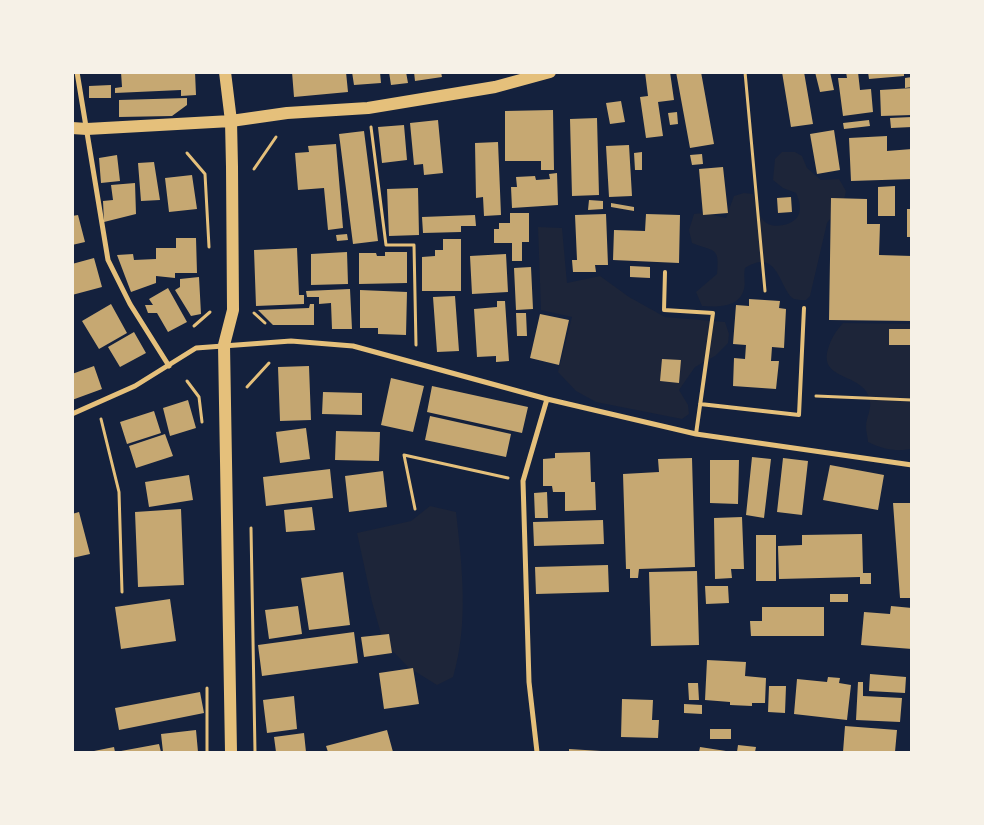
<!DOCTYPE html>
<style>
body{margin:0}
#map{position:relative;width:984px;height:825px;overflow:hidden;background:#14213d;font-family:Lora,serif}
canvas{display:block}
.frame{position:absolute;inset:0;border:74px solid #f6f1e7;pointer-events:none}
</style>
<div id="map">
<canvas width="984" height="825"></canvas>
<div class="frame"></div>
</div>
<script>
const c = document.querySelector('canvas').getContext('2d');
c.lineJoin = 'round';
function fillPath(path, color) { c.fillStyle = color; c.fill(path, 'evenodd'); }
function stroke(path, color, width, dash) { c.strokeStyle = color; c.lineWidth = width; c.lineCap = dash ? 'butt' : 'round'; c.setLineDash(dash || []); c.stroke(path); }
fillPath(new Path2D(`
 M782 152H795L802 156 807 168 821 180 839 179 846 191 844 200 827 223 810 296 806 300C802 300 798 300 794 299 779 290 779 246 745 268 743 276 746 282 744 289 739 308 718 307 702 306L696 292 717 274C720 246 714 252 692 243L689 230 694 214 704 213 726 218 734 196 744 193 753 194C756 201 758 215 763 220 771 230 792 226 798 216 802 208 799 200 796 193L783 188 773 180 775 159Z
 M538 227 562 228 567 283 600 276 629 297 665 317 725 322 729 334 728 343 715 356 695 367 679 390 688 405 689 414 682 419 596 402 576 391 558 372 572 317 541 310Z
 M843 323 911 324V449C896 452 882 449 868 442 868 437 866 432 866 427 866 416 873 409 869 397 861 372 816 381 829 346 832 337 836 331 843 323Z
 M430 506 456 512C462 565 469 624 453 677L437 685 408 667 383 641 372 602 357 533 411 521Z`), '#1d2539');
fillPath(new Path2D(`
 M121 72H195L196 95 181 96V90L115 93V88L122 87Z
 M292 72H346L348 92 294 97Z
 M352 72H380L381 83 354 85Z
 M389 72H406L408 83 391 85Z
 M414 72H441L442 77 415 81Z
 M645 72H670L674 100 658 102 663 136 646 138 640 97 648 96Z
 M676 72H701L714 144 690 148Z
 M782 72H804L813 124 791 127Z
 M815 72H830L834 90 820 92Z
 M846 72H858L860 90 871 89 873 112 843 116 838 78H847Z
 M868 72H904V76L869 79Z
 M912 77V87L905 88V78Z
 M111 85V98H89V86Z
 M912 88V115L881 116 880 90Z
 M187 98V105L172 116 119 117V100Z
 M621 101 625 122 610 124 606 103Z
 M553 110 554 170H541V161H505V111Z
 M677 112 678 124 670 125 668 113Z
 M912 117V127L891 128 890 118Z
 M597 118 599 195 572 196 570 119Z
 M438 120 443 173 424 175 423 164 414 165 410 123Z
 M869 120 870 126 844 129 843 123Z
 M404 125 407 160 382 163 378 127Z
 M834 130 840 170 817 174 810 134Z
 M364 131 378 241 353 244 339 134Z
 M887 136V151L912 149V179L851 181 849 138Z
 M498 142 501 215 484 216 483 197 476 198 475 143Z
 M336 144 343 228 328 230 324 188 298 190 295 153 309 152 308 146Z
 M629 145 632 196 609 197 606 146Z
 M642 152V170H635L634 153Z
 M702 154 703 164 692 165 690 155Z
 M117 155 120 181 101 183 99 158Z
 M154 162 160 200 141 201 138 163Z
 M723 167 728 213 703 215 699 169Z
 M557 173 558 205 512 208 511 187H517L516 177 535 176 536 180 550 179 549 174Z
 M192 175 197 209 169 212 165 178Z
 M135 183 136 214 104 222 103 201 113 200 111 185Z
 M895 186V216H878V187Z
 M418 188 419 235 389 236 387 189Z
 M791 197 792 212 778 213 777 198Z
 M831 198 867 199V224H880L879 255 912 256V321L829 320Z
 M589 200 603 201V209L588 210Z
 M611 203 634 207V211L611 207Z
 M907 209H912V237H907Z
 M510 213H529V242H522V261H512V243H494V229H499V223H510Z
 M606 214 608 265H595L596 272H573L572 260H577L575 215Z
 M646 214 680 215 679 263 613 260 614 230 645 231Z
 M78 215 85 242 72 245V216Z
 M475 215 476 226H461V232L423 233 422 217Z
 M347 234 348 240 337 241 336 235Z
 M176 238H196L197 273H175V278L156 276V283L131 292 117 255 133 254 134 260 156 259V248H176Z
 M443 239H461V291H422V257L435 256V250H443Z
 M297 248 299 295H304V304L256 306 254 250Z
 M347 252 348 284 311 285V254Z
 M385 252H407V283L359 284V253H376L377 256H385Z
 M506 254 508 292 472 294 470 256Z
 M94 258 102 287 72 295V264Z
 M630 266 650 267V278L630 277Z
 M531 267 533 309 516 310 514 268Z
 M199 277 201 314 191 316 175 290 180 287V279Z
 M168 288 187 322 168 332 157 313H148L145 305H153L149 299Z
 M350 289 352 329H332L331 303 319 304V297H307L306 291Z
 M360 290 407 292 406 335 378 334V328H360Z
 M455 296 459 351 437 352 433 297Z
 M749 299 780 301 779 308 786 309 784 348 772 347 771 361H779L776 389 733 386 734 358 745 359 746 345 733 344 736 305 749 306Z
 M497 301H505L509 361 496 362V356L477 357 474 309 497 307Z
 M111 304 127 333 99 349 82 321Z
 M310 304H314V325H273L258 310 309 308Z
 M516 313H526L527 336H517Z
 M540 314 569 320 559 365 530 358Z
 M889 329H911V345H889Z
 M134 332 146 353 120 367 108 347Z
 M662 359 681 360 679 383 660 381Z
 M94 366 102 389 72 400V374Z
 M309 366 311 420 280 421 278 367Z
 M391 378 424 386 413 432 381 425Z
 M432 386 528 407 522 433 427 412Z
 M323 392 362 393V415L322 414Z
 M188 400 196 428 170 436 163 408Z
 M154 411 161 433 127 444 120 422Z
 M430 416 511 434 506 457 425 440Z
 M306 428 310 459 280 463 276 432Z
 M336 431 380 432 379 461 335 460Z
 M165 434 173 456 136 468 129 446Z
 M590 452 591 482H595L596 510 565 511V492H553L552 486H543V459L555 458V453Z
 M752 457 771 459 764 518 746 515Z
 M692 458 695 567 639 569 638 578H630V569H626L623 474 659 472 658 459Z
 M783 458 808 461 802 515 777 512Z
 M710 460H739L738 504 710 503Z
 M830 465 884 475 878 510 823 500Z
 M330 469 333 498 266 506 263 477Z
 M383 471 387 507 349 512 345 476Z
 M189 475 193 500 149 507 145 482Z
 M547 492 548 518H535L534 493Z
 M893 503H912V598H900Z
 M312 507 315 530 286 532 284 510Z
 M181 509 184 585 138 587 135 512Z
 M79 512 90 554 72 558V514Z
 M742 517 744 569H731L732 578 715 579 714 518Z
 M603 520 604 544 534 546 533 522Z
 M862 534 863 573H871V584H860V577L779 579 778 546 802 545V535Z
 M756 535H776V581H756Z
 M608 565 609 592 536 594 535 567Z
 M697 571 699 645 651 646 649 572Z
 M343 572 350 625 309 630 301 578Z
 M705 586H728L729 603 706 604Z
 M830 594H848V602H830Z
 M170 599 176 641 121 649 115 607Z
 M298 606 302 634 269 639 265 610Z
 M891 606 912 608V649L861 645 864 612 890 614Z
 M762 607H824V636H751L750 621H762Z
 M354 632 358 663 262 676 258 645Z
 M389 634 392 653 364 657 361 637Z
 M707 660 746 662 745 676 766 678 765 703H752V706L730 705V702L705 700Z
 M413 668 419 704 384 709 379 673Z
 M870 674 906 677 905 693 869 691Z
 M828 677 840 678 839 683 851 685 847 720 794 714 797 679 827 682Z
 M858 682H863V696L902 698 900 722 856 720Z
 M688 683H698L699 700H689Z
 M769 686H786L785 713 768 712Z
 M200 692 204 713 119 730 115 708Z
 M294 696 297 729 267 733 263 700Z
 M622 699 653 700 652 720H659L658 738 621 737Z
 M684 704 702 705V714L684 713Z
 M845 726 897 730 895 752H843Z
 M710 729H731V739H710Z
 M196 730 198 752H163L161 734Z
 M387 730 393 752H328L326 746Z
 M304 733 306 752H276L274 737Z
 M159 744 161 752H121V751Z
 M738 745 756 747 755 752H737Z
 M114 747 115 752H89Z
 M700 747 726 751V752H699Z
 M569 749 601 751V752H569Z`), '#c6a872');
stroke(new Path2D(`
 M745 72 765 291
 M371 127 386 245H414L416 345
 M187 153 205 174 209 247
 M254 169 276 137
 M254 313 265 323
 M194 326 210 312
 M187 381 199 397 202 422
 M247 387 269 363
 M816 396 912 400
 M101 419 119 492 122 592
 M415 509 404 455 508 478
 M251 528 255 752
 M207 688V752`), '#e5c07b', 3);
stroke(new Path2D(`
 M665 272 664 310 713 313 696 434
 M700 404 799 415 804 308`), '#e5c07b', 4);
stroke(new Path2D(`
 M77 72 108 260 130 304 169 366
 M72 414 135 386 196 348 291 341 353 346 547 399 696 434 912 465
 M537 752 529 682 523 481 547 399`), '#e5c07b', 5);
stroke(new Path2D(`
 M225 72 231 121 232 167 233 310 224 345 231 752
 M72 128 87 129 231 121 287 113 368 108 495 87 550 72`), '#e5c07b', 12);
</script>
